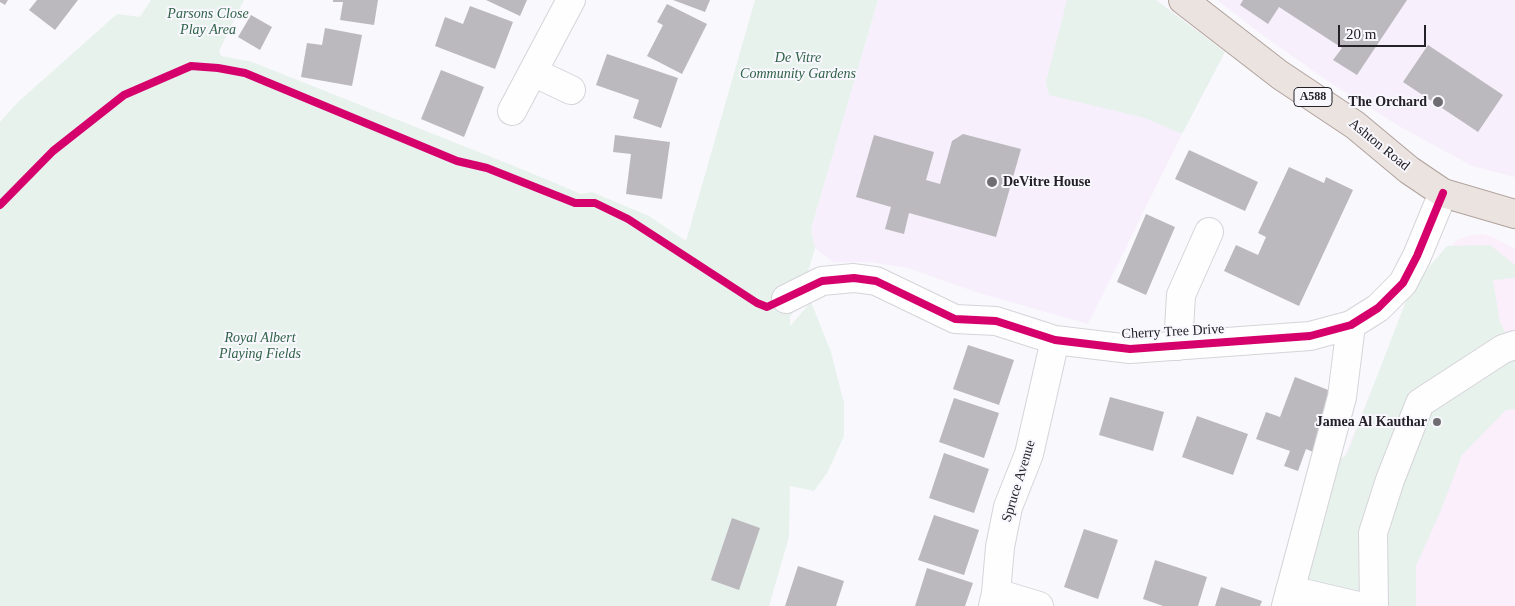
<!DOCTYPE html>
<style>
body{margin:0}
#map{position:relative;width:1515px;height:606px;overflow:hidden;background:#f9f8fc;font-family:"Times New Roman",serif}
canvas{display:block}
.scale{position:absolute;left:1338px;top:25px;width:88px;height:22px;box-sizing:border-box;border:2px solid #242228;border-top:0;padding-left:6px;font-size:15px;line-height:18px;white-space:nowrap;color:#242228;-webkit-text-stroke:4px #f8f7fd;paint-order:stroke}
</style>
<div id="map">
<canvas width="1515" height="606"></canvas>
<div class="scale">20 m</div>
</div>
<script>
const c = document.querySelector('canvas').getContext('2d');
c.lineJoin = 'round';
function fillPath(path, color) { c.fillStyle = color; c.fill(path, 'evenodd'); }
function stroke(path, color, width, dash) { c.strokeStyle = color; c.lineWidth = width; c.lineCap = dash ? 'butt' : 'round'; c.setLineDash(dash || []); c.stroke(path); }
function drawText(font, color, halo, rows, align = 'center') {
  c.font = font + ' "Times New Roman",serif'; c.lineWidth = 4; c.setLineDash([]); c.textBaseline = 'middle'; c.strokeStyle = halo; c.fillStyle = color; for (const [text, x, y, turn = 0] of rows) {
    c.save(); c.translate(x, y); c.rotate((+turn || 0) * Math.PI / 180); c.textAlign = isNaN(turn) ? turn : align; if (halo) c.strokeText(text, 0, 0); c.fillText(text, 0, 0); c.restore();
  }
}
fillPath(new Path2D(`
 M1483 234 1493 237 1515 249V606H1272L1317 451 1344 458 1370 393 1442 257 1448 249 1459 239 1472 235Z`), '#faeffa');
fillPath(new Path2D(`
 M878 0H1156L1225 52 1182 134 1088 324 976 292 908 268 869 262H833L815 248 811 229Z
 M1217 0H1515V177L1472 166 1397 125 1326 80 1264 36Z`), '#f7effc');
fillPath(new Path2D(`
 M151 0H244L219 51 221 56 252 62 514 166 581 194 592 192 649 216 686 241 755 0H878L811 229 815 248 799 303 790 317V326L811 302 831 352 844 403V436L827 473 814 491 790 486 789 537 769 606H0V122L18 102 117 14 140 17Z
 M1067 0H1156L1225 52 1182 134 1145 118 1049 95 1046 82Z
 M1490 245 1515 265V278L1493 280 1500 322 1515 352V409L1506 410 1462 455 1441 510 1416 566V606H1292L1329 467 1347 454 1411 288 1447 246Z`), '#e7f2ed');
fillPath(new Path2D(`
 M0 0H8L5 5 0 2Z
 M37 0H78L55 30 29 10Z
 M333 0H378L374 25 340 20 343 2H333Z
 M486 0H527L520 16Z
 M673 0H710L705 12Z
 M1243 0H1407L1357 75 1333 60 1342 48 1279 7 1268 24 1240 5Z
 M667 4 707 24 682 74 647 56 663 25 657 22Z
 M470 6 513 22 495 69 435 46 445 17 463 24Z
 M251 15 272 27 260 50 238 37Z
 M325 28 362 35 352 86 301 77 307 43 322 45Z
 M1428 45 1503 95 1478 132 1403 82Z
 M607 54 678 78 661 128 633 118 639 100 596 85Z
 M441 70 484 87 464 137 421 119Z
 M963 134 1021 149 996 237 909 213 904 234 885 229 891 207 856 197 874 135 934 152 926 180 940 184 952 141Z
 M615 135 670 142 662 199 626 194 631 154 613 152Z
 M1189 150 1258 182 1245 211 1175 179Z
 M1289 167 1324 183 1326 177 1353 190 1299 306 1224 271 1236 245 1258 255 1266 237 1258 233Z
 M1146 214 1175 227 1146 295 1117 282Z
 M968 345 1014 360 999 405 953 389Z
 M1295 377 1336 393 1313 452 1306 449 1298 471 1284 466 1290 451 1256 439 1266 412 1280 417Z
 M1110 397 1164 412 1153 451 1099 435Z
 M954 398 999 413 984 458 939 442Z
 M1197 416 1248 434 1233 475 1182 457Z
 M944 453 989 469 974 513 929 498Z
 M934 515 979 530 964 575 918 560Z
 M732 518 760 528 739 590 711 580Z
 M1084 529 1118 540 1098 599 1064 587Z
 M1155 560 1207 577 1198 606H1163L1143 599Z
 M798 566 844 581 836 606H785Z
 M927 568 973 583 965 606H915Z
 M1221 587 1262 601 1260 606H1215Z`), '#bbb9be');
const minor = new Path2D(`
 M533 72 571 90
 M512 111 571 0
 M786 299 822 281 854 278 876 281 955 319 996 321 1055 340 1130 349 1310 336 1351 325 1378 308 1403 283 1417 256 1443 193
 M1178 346 1181 295 1209 232
 M1290 590 1358 606
 M996 593 1039 606
 M993 606 996 593 1000 547 1008 507 1029 454 1055 340
 M1286 606 1342 397 1351 325
 M1374 606 1373 533 1390 480 1420 403 1503 349 1515 345`);
const major = new Path2D(`
 M1183 0 1280 75 1355 125 1409 170 1443 193 1515 214`);
stroke(minor, '#d5d4d9', 30);
stroke(major, '#b0a29d', 30);
stroke(minor, '#fefeff', 28);
stroke(major, '#ebe3df', 28);
stroke(new Path2D(`
 M0 205 53 151 124 95 191 66 218 68 245 73 457 161 487 168 575 203H595L628 219 757 303 767 307 822 281 854 278 876 281 955 319 996 321 1055 340 1130 349 1310 336 1351 325 1378 308 1403 283 1417 256 1443 193`), '#d6006c', 8);
for (const [x, y, r, color] of [
 [1438,102,6,"#6f6d72"],
 [992,182,6,"#6f6d72"],
 [1437,422,5,"#6f6d72"]
]) { const dot = new Path2D(); dot.arc(x, y, r, 0, 2 * Math.PI); c.fillStyle = color; c.fill(dot); stroke(dot, '#f8f7fd', 2); }
for (const [x, y, w] of [
 [1313,97,38]
]) { const box = new Path2D(); box.roundRect(x - w / 2, y - 9.5, w, 19, 4); c.fillStyle = '#f8f7fd'; c.fill(box); stroke(box, '#242228', 1); }
drawText('bold 12px', '#242228', null, [
 ["A588",1313,97]
]);
drawText('italic 14px', '#2f6247', '#f8f7fd', [
 ["Parsons Close",208,14],
 ["Play Area",208,30],
 ["De Vitre",798,58],
 ["Community Gardens",798,74],
 ["Royal Albert",260,338],
 ["Playing Fields",260,354]
]);
drawText('bold 14px', '#242228', '#f8f7fd', [
 ["The Orchard",1427,102],
 ["DeVitre House",1003,182,"left"],
 ["Jamea Al Kauthar",1427,422]
], 'right');
drawText('14px', '#242228', '#f8f7fd', [
 ["Ashton Road",1379,145,39],
 ["Cherry Tree Drive",1173,332,-3],
 ["Spruce Avenue",1019,481,-73]
]);
</script>
